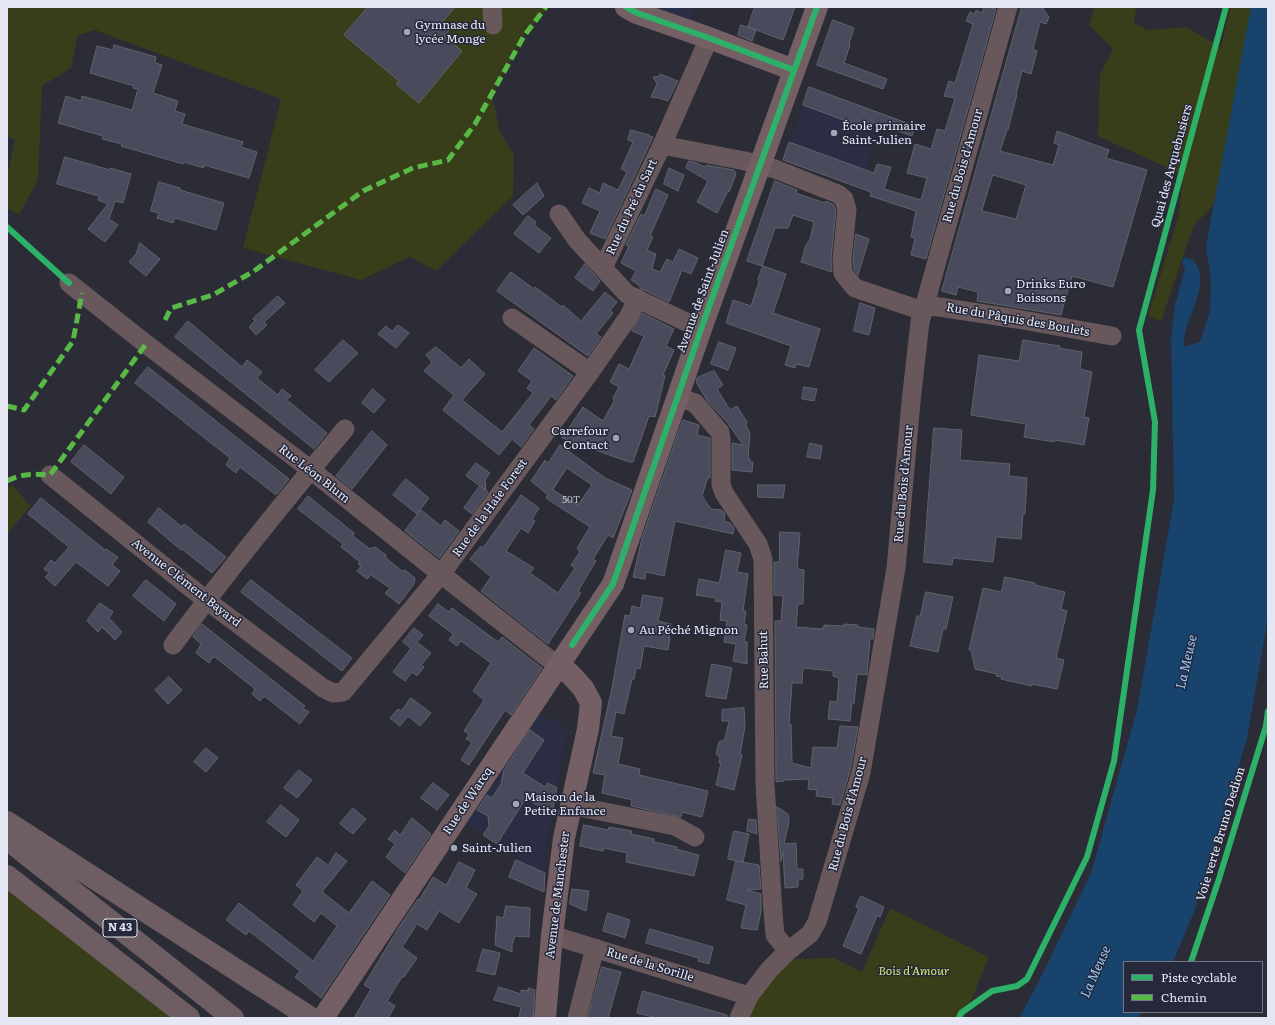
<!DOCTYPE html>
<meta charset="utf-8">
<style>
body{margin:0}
#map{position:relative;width:1275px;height:1025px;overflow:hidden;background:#2b2c36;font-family:Literata,serif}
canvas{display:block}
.frame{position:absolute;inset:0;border:8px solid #e5e8f4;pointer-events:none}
.legend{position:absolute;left:1123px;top:961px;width:140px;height:52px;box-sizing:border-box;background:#26283b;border:1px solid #727585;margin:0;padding:5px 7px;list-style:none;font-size:12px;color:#e5e8f4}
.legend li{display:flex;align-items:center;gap:8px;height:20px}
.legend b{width:20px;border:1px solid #727585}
</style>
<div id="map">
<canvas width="1275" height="1025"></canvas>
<div class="frame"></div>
<ul class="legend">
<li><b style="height:5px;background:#2db169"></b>Piste cyclable</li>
<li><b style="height:5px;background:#58b947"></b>Chemin</li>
</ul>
</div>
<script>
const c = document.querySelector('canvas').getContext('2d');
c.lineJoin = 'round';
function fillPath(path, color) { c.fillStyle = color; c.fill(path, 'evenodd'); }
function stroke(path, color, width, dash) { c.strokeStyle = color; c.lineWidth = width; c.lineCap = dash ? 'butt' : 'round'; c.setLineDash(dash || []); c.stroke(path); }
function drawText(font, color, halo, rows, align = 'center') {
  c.font = font + ' Literata,serif'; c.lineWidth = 3; c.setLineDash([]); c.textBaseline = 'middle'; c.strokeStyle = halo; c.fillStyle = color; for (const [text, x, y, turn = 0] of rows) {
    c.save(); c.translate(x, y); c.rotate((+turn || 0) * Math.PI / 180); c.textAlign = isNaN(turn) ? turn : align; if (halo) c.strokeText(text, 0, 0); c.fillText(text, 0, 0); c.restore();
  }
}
fillPath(new Path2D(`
 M655 7H695L690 20Z
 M809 87 880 113 861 188 783 160Z
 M538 713 568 728 546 844 544 892 509 877 518 856 466 823Z`), '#2a2d43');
fillPath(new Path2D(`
 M8 7H548L524 36 492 95 500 132 514 155 513 196 436 271 410 257 361 280 243 248 281 99 95 30 78 35 71 68 42 86 38 180 19 215 7 208V177L15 139 7 137V10Z
 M1095 7H1136L1134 23 1147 30 1186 27 1221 47 1230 7H1263L1236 182 1194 225 1161 321 1148 316 1179 214 1183 175 1098 136 1100 75 1113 49 1089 25Z
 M13 485 30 506V507L7 534V488Z
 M7 886 174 1018H7Z
 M890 908 989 957 964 1018H748L756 997 774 976 794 959 834 958 862 972Z`), '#383e19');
fillPath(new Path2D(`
 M1251 7H1268V613L1265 635 1247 739 1194 912 1173 962H1124V1012H1141L1138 1018H1019L1039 981 1091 873 1137 710 1174 500 1171 337 1175 306 1185 268 1182 264 1183 258C1189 257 1193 259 1196 264 1208 284 1191 312 1185 332 1184 337 1184 343 1184 347L1200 342 1210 312 1211 280 1206 246Z`), '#17436c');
const building = new Path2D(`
 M368 7H455L443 21 451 28 444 36 462 51 419 103 396 84 399 81 344 35Z
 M755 7H795L783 40 748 27Z
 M984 7 996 9 926 259 911 255 915 238 911 237 916 211 870 196 871 192 783 160 789 142 874 173 877 164 891 167 884 189 921 200 927 178 907 173 915 144 931 149 937 129 945 131 955 98 944 96 949 81 955 83 973 24 966 21 970 12 975 14 976 10 982 13Z
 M1022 7H1042L1049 17 1046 24 1040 22 1033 49 1037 51 1031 74 1022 71 1016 94H1017L1008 130H1007L1000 151 1053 165 1059 145 1054 143 1057 131 1109 150 1106 158 1147 170 1113 287 1072 276 1061 315 977 301 978 292 958 287 956 295 942 291ZM993 175 1026 185 1016 219 982 211Z
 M833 20 854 28 849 44 850 45 844 63 887 79 883 89 817 65Z
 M741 25 756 30 752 41 738 35Z
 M114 45 156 57 155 63 162 65 153 93 178 101 175 111 185 114 182 124 243 142 241 147 257 152 249 178 204 165V168L184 162 183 164 121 146 122 144 102 139 103 136 58 123 66 96 81 101 82 96 132 110 138 89 133 88 134 86 90 73 97 46 113 50Z
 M660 74 678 81 668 101 659 98 651 97 657 84 653 77 660 76Z
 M809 87 915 126 912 136 873 122 870 130 803 105Z
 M631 130 649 135V136L653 137 605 239 590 233 600 211 582 203 589 188 600 193 603 183 618 190 627 172 621 169 633 142 628 140Z
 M65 157 110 170V168L131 174 123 203 115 201 109 219 118 225 105 242 88 229 108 204 98 200 99 196 57 184Z
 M689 161 697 163 705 167 706 165 734 170 736 174 729 192 728 191 717 213 697 202 708 181 686 168Z
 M669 168 684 175 678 191 664 184Z
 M775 181 797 190 796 193 825 203 826 201 834 205 836 211 831 258 832 272 801 262 806 245 810 239 814 222 793 215 788 228H775L762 266 747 261Z
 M159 182 180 188V190L224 203 216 230 175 218 173 223 157 218 159 213 151 211Z
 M537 183 544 196 523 215 513 205Z
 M656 189 668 195 650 236 653 237 647 250 656 254 652 269 660 272 667 259 673 262 679 249 698 258 691 274 682 270 669 302 640 288V286L631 280 636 271 621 263 629 246 626 245 641 214 644 216Z
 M528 216 536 222 534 225 551 238 539 253 514 234Z
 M856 234 869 239 858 275 854 269 853 259Z
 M140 243 160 259 146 276 129 262 136 254Z
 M585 264 600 281 593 291 575 278Z
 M763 266 786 274 773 313 820 329 809 367 796 364 795 368 785 365 791 346 726 323 733 300 751 306 759 282 758 280Z
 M511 272 534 289 535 287 562 307 563 305 581 321 605 292 617 302 610 311 613 313 596 334 601 337 588 356 497 291Z
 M278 296 285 303 264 322 267 325 256 335 249 327 255 321 253 319Z
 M860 303 875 308 869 335 854 331Z
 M642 313 674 329 666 346 674 350 663 375 665 376 655 417 649 416 633 462H629L562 438 583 407 603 421 614 401 613 398 619 387 610 382 619 364 629 369 644 336 632 331Z
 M188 321 242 367 247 360 262 372 257 378 278 395 282 389 291 396 287 400 327 433 314 449 175 337Z
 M398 325 409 333 396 348 378 334 386 326 392 331Z
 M343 340 358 353 329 382 315 370Z
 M1023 340 1060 346 1059 348 1082 352 1080 369 1092 372 1084 417 1089 418 1084 445 1055 440 1054 442 1024 437 1026 424 971 415 979 355 1019 361Z
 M719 342 736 348 728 370 711 364Z
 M436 347 461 368 469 359 485 374 462 400 502 432 533 393 527 388 532 381 518 371 534 348 573 376 556 400 551 396 529 425 534 429 521 447 512 439 499 455 443 410 454 395 424 371 432 362 426 355Z
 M148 367 289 479 276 495 240 467 236 473 226 465 230 458 135 383Z
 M714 371 723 385 717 389 730 410 737 406 747 422 746 426 750 433 748 459H750V462H753L752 472 732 470V443L743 445 727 422 708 402 696 382 697 378Z
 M804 387 817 389 814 401 802 399Z
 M373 389 385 400 374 413 362 403Z
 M683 420 699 425 697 435 710 438V478L708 477 702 496 711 509 722 510 725 514 724 521 730 523 734 528 733 534 675 521 664 576 646 572 645 579 633 577 642 538Z
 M934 428 962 430 960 460 1010 464 1009 476 1027 478 1025 514H1023L1021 539 996 537 993 562 953 558 952 565 924 562Z
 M372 431 387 445 352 489 336 476Z
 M810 443 822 446 820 459 807 457Z
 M84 445 124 477 111 494 71 462Z
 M560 445 605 478 632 490 613 538 608 535 593 559 596 561 578 591 581 593 548 644 481 591 491 577 470 559 481 546 483 548 521 495 539 508 532 519 535 521 528 533 521 528 506 551 534 568 530 573 558 593 575 568 571 565 580 552 577 548 590 527 546 498 548 495 531 481 545 460 548 463ZM567 468 592 485 578 505 553 490Z
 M476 463 490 473 485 480 486 490 466 476Z
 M406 479 429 498 417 514 393 495Z
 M758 485H785L783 498 758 497Z
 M480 486 488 492 472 514 464 508Z
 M308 496 354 533 353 536 370 549 375 547 386 555V558L402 571 405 570 415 578 414 584 399 604 385 593 390 588 371 575 367 579 357 571 361 566 358 564 360 562 341 547 343 544 298 509Z
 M41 498 105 550 106 549 118 557 112 565 120 571 108 586 76 562 55 586 45 577 49 573 44 569 51 560 55 563 69 547 28 514Z
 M159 508 182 527 184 524 226 557 212 573 182 549 181 550 148 522Z
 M421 510 441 526 445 520 459 531 439 558 405 531Z
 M780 532 800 533 797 569 804 570 803 604H798L796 627 822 629V628H824V625L844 626V624L858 625V627L874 629 873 639H870L867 675 857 674 854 704 852 703 850 721 828 719 830 701 837 702 839 678 833 676V671L803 668 802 683H792L789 724H791L792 763 811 768 813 747 837 748 840 726 858 727 850 771 840 805 832 804 833 798 816 796 817 790 808 789 809 779 784 780V781L776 782 775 621H781L783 596 774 595V562H779Z
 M726 550 741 553 737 572 748 574 743 611H746L744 624 747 625 744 642H747V664L733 661 736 644 724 642 727 621 720 620 722 602 715 601 716 598 696 595 699 579 719 583Z
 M1005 577 1035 583V585L1065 592 1061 609 1067 611 1056 658 1064 660 1057 689 1032 684V686L1001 679 1002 677 996 676 997 674 975 669 971 650H969L983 588 1001 592Z
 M146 580 176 604 164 621 133 596Z
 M251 580 352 658 342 671 241 592Z
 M926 592 953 597 946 629H943L938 652 910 646 917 616H920Z
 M643 595 663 598 658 621 671 624 669 637 670 638 668 650 644 646 640 669 636 668 634 679H632L624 714 616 712 611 736 623 738 618 764 640 769 639 775 708 791 702 817 682 812 681 817 631 806 632 800 602 793 605 775 593 773 612 688 625 615 630 616 632 606 640 608Z
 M100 603 113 612 109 618 122 632 115 640 102 627 98 632 87 621Z
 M438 604 449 612 452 608 498 642 502 637 542 668 511 715 505 710 469 765 461 760 472 742 466 739 469 734 464 731 484 700 473 691 491 663 461 641 457 646 449 640 453 634 429 616Z
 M202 624 305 706 303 708 309 712 300 724 264 696 260 701 252 694 255 689 215 657H213L209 663 196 653 201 644 193 637Z
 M414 628 423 635 417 642 431 653 421 665 424 667 417 676 412 672 405 681 393 672 411 648 403 642Z
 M712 664 732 668 726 699 706 696Z
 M169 677 182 690 168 704 155 690Z
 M411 698 431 713 420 726 408 716 400 726 390 718 398 709 401 711Z
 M744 708 745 727 740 754 742 755 734 790 716 785 721 763H719L720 758 716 754 719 742 725 739 729 721H722V710Z
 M530 730 544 740 523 773 545 787 548 783 557 788 552 815 526 798 497 844 483 835 489 826 488 816 477 810 487 795 492 798 501 784 504 770Z
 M206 748 218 758 206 772 194 762Z
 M299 770 312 780 297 798 284 788Z
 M433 783 449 795 437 810 421 798Z
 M281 805 299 820 286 837 267 822Z
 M777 807 788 814 789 822 784 844 796 843 797 869H803V879L798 880V887L785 888 783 852 781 861Z
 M353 808 366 819 353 834 340 824Z
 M412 818 431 834 405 873 386 857 395 844 388 839 395 830 400 835Z
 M749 819 756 820 757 834 747 831Z
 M584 825 608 830 609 827 632 831 631 834 654 839V842L677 847 676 849 699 855 694 876 626 862 627 853 604 848 603 851 580 846Z
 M734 831 749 834 743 862 728 859Z
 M336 853 347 861 322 892 349 913 372 881 390 895 321 998 295 977 300 971 249 931 246 935 226 920 239 903 313 961 337 926 321 913 314 922 293 905 303 891 296 885 317 857 328 865Z
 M516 860 545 873 544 892 509 877Z
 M736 861 759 865 761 889 747 890 761 894V912L757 930 741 928 746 905 727 900Z
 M459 862 475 870 466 888 477 894 459 923 439 911 427 930 417 924 402 947 417 958 404 977H402L387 1001 395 1006 388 1018H354L371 989 364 985 399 927 418 899 419 900 433 877 446 885Z
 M572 889 589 891 586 911 570 904Z
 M861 896 884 907 880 917 877 916 861 954 843 946 859 908 856 907Z
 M506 906 530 908 529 937 515 936 512 945V952L495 945 497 916 503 918Z
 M608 913 630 920 625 938 603 931Z
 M650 929 713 947 709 964 698 961 699 958 646 943Z
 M483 949 500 953 495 975 477 971Z
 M602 967 621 972 608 1018H588Z
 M499 987 521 994V990L528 991V988L535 990 533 1018H519L521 1007 494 1000Z
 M643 991 727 1015V1018H657L637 1013Z`);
fillPath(building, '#494a5c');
stroke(building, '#60626b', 1);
stroke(new Path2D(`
 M492 7 493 25
 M709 38 662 145 745 161 775 169 838 194 844 199 847 210 842 259 843 273 855 288 917 309H924L933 306 1017 319 1112 336
 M559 214 577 240 627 294 701 329
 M603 268 662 145
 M69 283 146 344 311 470 441 574 558 666
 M512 318 590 372
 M677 397 695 403 720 432 721 438V484L724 493 758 544 763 559 765 784 773 912 775 935 788 951
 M50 475 206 600 323 688 333 693 343 692 441 574 590 372 629 316 637 298
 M173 645C228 571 286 499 345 429
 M570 805 675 826 695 837
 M552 935 749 996
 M577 1018 595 948
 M739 1018 749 996 769 970 788 951 810 934 817 922 861 773 896 568 911 402 920 322 1008 7`), '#68585b', 19);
stroke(new Path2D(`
 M626 7 637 13 709 38 794 70
 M323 1018 613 584 701 329 817 7
 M545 1018 552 935 564 838 588 729 591 703 583 688 570 674 558 666`), '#745f65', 22);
stroke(new Path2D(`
 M7 822 311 1018
 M7 839 233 1018
 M7 876 189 1018`), '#6e5e64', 22);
stroke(new Path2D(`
 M165 320 171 308 213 295 254 271 363 191 413 168 448 160 475 124 524 36 546 7
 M7 406 24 410 73 341 82 293
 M7 481C23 473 32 474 50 475L146 344`), '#58b947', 5, [10, 5]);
stroke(new Path2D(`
 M626 7 637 13 709 38 794 70
 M7 227 69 283
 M572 645 613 584 701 329 817 7
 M1191 962 1218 882 1266 726 1268 711
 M959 1018 961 1013 992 991 1017 986 1027 979 1087 857 1114 761 1153 490 1155 422 1139 330 1226 7`), '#2db169', 6);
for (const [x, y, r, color] of [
 [407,32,4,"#a4a6b2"],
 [834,133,4,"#a4a6b2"],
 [1008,291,4,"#a4a6b2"],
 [616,438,4,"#a4a6b2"],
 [631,630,4,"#a4a6b2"],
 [516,804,4,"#a4a6b2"],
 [454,848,4,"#a4a6b2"]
]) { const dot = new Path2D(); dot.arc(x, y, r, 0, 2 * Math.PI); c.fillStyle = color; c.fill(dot); stroke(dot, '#26283b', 1.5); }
drawText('10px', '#bec0ce', null, [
 ["50T",571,500]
]);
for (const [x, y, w] of [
 [120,928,34]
]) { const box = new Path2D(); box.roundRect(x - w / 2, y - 9, w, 18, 3); c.fillStyle = '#26283b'; c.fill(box); stroke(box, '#e5e8f4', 1); }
drawText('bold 11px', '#e5e8f4', null, [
 ["N 43",120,928]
]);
drawText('12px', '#e5e8f4', '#26283b', [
 ["Gymnase du",415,25],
 ["lycée Monge",415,39],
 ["École primaire",842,126],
 ["Saint-Julien",842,140],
 ["Drinks Euro",1016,284],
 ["Boissons",1016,298],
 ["Carrefour",608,431,"right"],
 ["Contact",608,445,"right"],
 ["Au Péché Mignon",639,630],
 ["Maison de la",524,797],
 ["Petite Enfance",524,811],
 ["Saint-Julien",462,848]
], 'left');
drawText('12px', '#e5e8f4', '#26283b', [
 ["Rue du Bois d'Amour",963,166,-74],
 ["Quai des Arquebusiers",1172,166,-75],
 ["Rue du Pré du Sart",632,207,-65],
 ["Avenue de Saint-Julien",703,291,-70],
 ["Rue du Pâquis des Boulets",1018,320,10],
 ["Rue Léon Blum",314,474,38],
 ["Rue du Bois d'Amour",904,484,-85],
 ["Rue de la Haie Forest",490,508,-54],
 ["Avenue Clément Bayard",186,583,38],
 ["Rue Bahut",764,660,-91],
 ["Rue de Warcq",468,801,-56],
 ["Rue du Bois d'Amour",848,814,-75],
 ["Voie verte Bruno Dedion",1221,834,-73],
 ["Avenue de Manchester",558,895,-83],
 ["Rue de la Sorille",650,965,17]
]);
drawText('italic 12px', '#d2e471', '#26283b', [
 ["Bois d'Amour",914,971]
]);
drawText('italic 13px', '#9bcafb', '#26283b', [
 ["La Meuse",1187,662,-77],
 ["La Meuse",1096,972,-66]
]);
</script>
